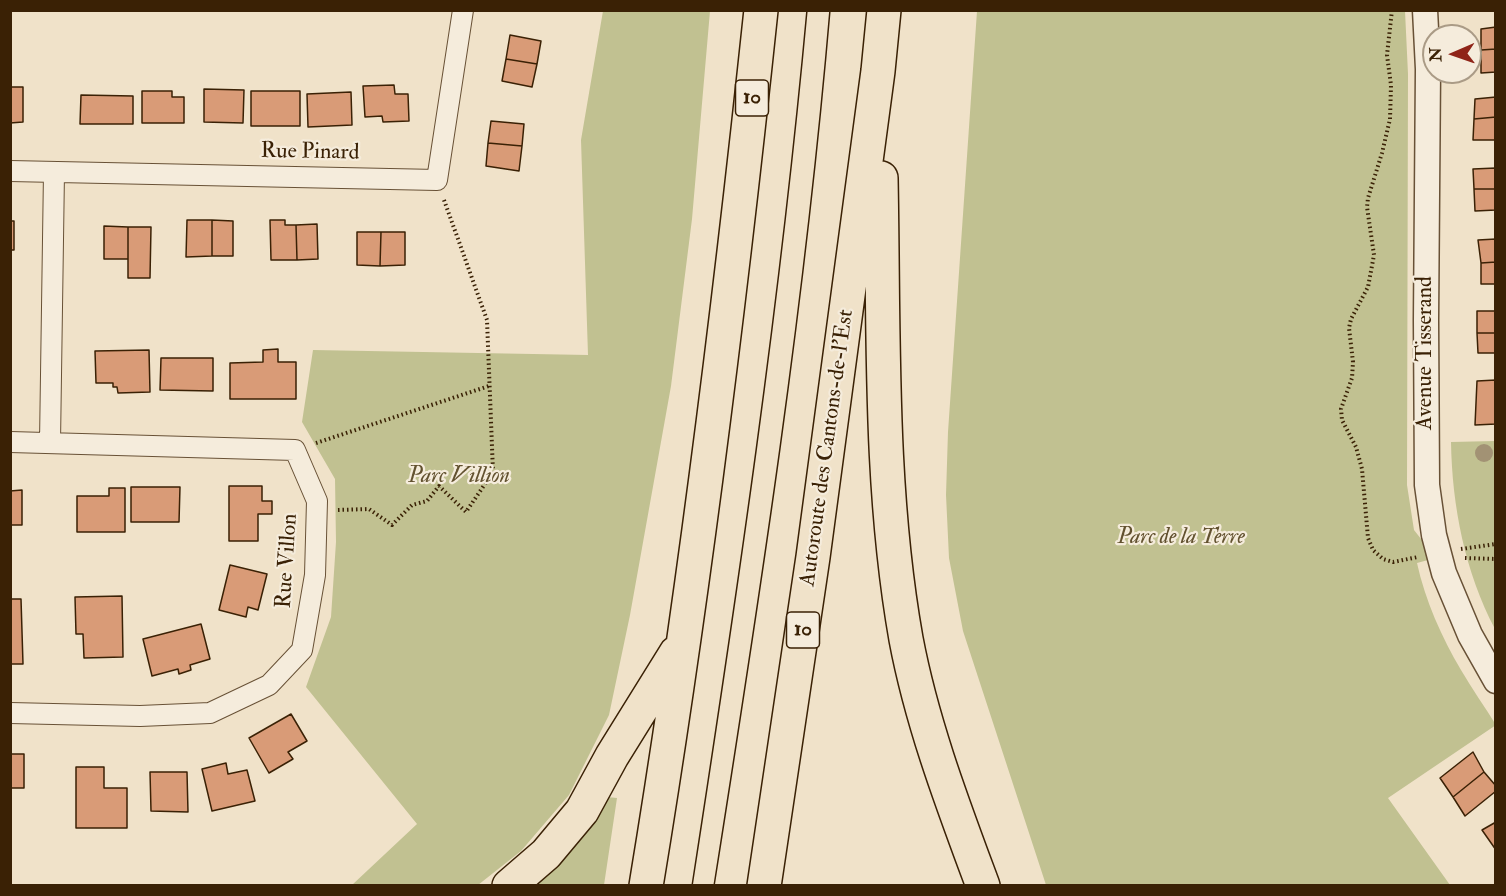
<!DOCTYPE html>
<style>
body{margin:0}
#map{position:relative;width:1506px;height:896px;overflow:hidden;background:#f0e2c9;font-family:"IM FELL Double Pica",serif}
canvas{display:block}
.frame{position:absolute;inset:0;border:12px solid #3a2105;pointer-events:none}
.north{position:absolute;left:1422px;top:24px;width:60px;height:60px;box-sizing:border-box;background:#f5ecdc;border:2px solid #aa9b86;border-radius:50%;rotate:268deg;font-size:16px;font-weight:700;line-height:24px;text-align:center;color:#3a2105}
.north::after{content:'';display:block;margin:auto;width:21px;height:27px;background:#8f2418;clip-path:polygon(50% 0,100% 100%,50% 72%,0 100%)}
</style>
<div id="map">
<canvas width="1506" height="896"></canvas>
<div class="frame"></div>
<div class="north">N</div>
</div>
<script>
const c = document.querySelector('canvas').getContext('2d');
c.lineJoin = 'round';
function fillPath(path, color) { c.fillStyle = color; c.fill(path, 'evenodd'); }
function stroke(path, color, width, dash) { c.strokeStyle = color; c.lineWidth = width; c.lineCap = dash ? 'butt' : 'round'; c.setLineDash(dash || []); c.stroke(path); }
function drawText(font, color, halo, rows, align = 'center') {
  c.font = font + ' "IM FELL Double Pica",serif'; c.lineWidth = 4.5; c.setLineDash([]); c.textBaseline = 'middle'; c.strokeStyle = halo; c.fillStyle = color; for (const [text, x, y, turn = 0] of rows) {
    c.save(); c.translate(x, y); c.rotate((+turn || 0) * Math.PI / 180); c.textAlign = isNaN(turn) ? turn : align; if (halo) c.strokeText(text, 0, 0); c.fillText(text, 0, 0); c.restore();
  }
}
fillPath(new Path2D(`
 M603 11H710L692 219 671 386 630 615 609 715 569 795 521 851 478 885H352L417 824 306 687 331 617 336 542 335 479 302 422 313 350 588 355 581 140Z
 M977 11H1405L1408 74 1407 485 1414 530 1425 544 1428 560 1417 563C1425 600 1442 638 1461 670 1472 689 1485 707 1496 725L1388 798 1450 885H1046L963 631 949 558 946 495 948 432Z
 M1495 441H1496L1495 629C1465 572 1452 506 1451 442Z
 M607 797 617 798 604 885 528 886Z`), '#c1c191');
const building = new Path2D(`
 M1496 27V49L1481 50V29Z
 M510 35 541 41 537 64 506 59Z
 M1496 49V72L1481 73V50Z
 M506 59 537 64 532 87 502 81Z
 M394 85 395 94H408L409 121 383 122 382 116 365 117 363 86Z
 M10 87H23V122L10 123Z
 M204 89 244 90 243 123 204 122Z
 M142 91H172V97H184V123H142Z
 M251 91H300V126H251Z
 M351 92 352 125 308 127 307 94Z
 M81 95 133 96V124H80Z
 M1496 97V117L1474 119 1475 99Z
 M1496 117V140H1473L1474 119Z
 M491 121 524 124 522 146 488 143Z
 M488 143 522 146 519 171 486 166Z
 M1496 168V189H1474L1473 169Z
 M1474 189H1496V210L1475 211Z
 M187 220H212V256L186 257Z
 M212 220 233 221V256H212Z
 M270 220H285V225H296L297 260H271Z
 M10 221H14V250H10Z
 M317 224 318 259 297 260 296 225Z
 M104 226 128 227V259H104Z
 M128 227H151L150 278H128Z
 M357 232H381L380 266 357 265Z
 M381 232H405V265L380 266Z
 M1496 239V262L1481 263 1478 240Z
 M1496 262V284H1481V263Z
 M1477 311H1496V333H1477Z
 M1477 333H1496V353H1478Z
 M278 349V362H296V399H230V363L263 362V350Z
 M149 350 150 392 118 393 117 387H113V383H96L95 351Z
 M161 358H213V391L160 390Z
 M1496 380V424L1475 425 1477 381Z
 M229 486H262V501H272V514H258V541H229Z
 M131 487H180L179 522H131Z
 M109 488H125V532H77V496H109Z
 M22 490V525H10V491Z
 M230 565 267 574 258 610 248 607 246 617 219 610Z
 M122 596 123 657 84 658 83 634H76L75 597Z
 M10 599H21L23 664H10Z
 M201 624 210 659 190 665 191 670 179 674 178 669 152 676 143 639Z
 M291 714 307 741 288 752 293 759 269 773 249 738Z
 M1473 752 1484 772 1453 797 1440 778Z
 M10 754H24V788H10Z
 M226 763 228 774 247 770 255 801 212 811 202 769Z
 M76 767H104V788H127V828H76Z
 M150 772H187L188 812 151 811Z
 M1484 772 1496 786V791L1465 816 1453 797Z
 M1496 822V850L1482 830Z`);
fillPath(building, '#d99b77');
stroke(building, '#3a2105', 1.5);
const minor = new Path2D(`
 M10 171 437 180 463 10
 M10 442 295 450 317 501 315 575 302 650 269 685 210 713 140 716 10 713
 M50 442 54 172`);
const tertiary = new Path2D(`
 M1425 10 1428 69 1426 320 1427 485 1434 535 1444 573 1470 635 1496 681`);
const motorway = new Path2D(`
 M881 178C884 331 879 487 906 639 922 724 953 805 983 886
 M509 886 546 854 582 811 612 756 676 653
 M646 886C694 595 730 303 761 10
 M764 886 813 557 878 71 884 10`);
stroke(minor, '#685136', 22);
stroke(tertiary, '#685136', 27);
stroke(motorway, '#3a2105', 36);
stroke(new Path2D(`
 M1392 10 1387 55 1391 85 1390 119 1382 153 1368 198 1367 207 1374 255 1368 287 1351 319 1349 328 1353 362 1352 378 1341 409 1342 420 1356 447 1362 469 1368 538 1373 550 1383 559 1393 562 1418 557
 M316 443 489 386
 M338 510 369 509 392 525 412 505 427 501 439 486 466 512 493 472 487 320 444 200
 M1461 549 1496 544
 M1465 558 1496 559`), '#3a2105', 4, [1.5, 3]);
stroke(minor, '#f5ecdc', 20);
stroke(tertiary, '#f5ecdc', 24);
stroke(motorway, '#f0e2c9', 33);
stroke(new Path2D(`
 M692 886C737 595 780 304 807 10
 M714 886C760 595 805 304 830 10`), '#3a2105', 1.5);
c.fillStyle = '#a29274';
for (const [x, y] of [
 [1484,453]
]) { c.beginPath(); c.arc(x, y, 9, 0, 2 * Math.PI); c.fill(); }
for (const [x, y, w] of [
 [752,98,33],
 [803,630,33]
]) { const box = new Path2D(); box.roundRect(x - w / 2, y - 18, w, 36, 4.5); c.fillStyle = '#f5ecdc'; c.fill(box); stroke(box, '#3a2105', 1.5); }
drawText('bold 21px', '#3a2105', null, [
 ["10",752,98],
 ["10",803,630]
]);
drawText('22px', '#3a2105', '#f5ecdc', [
 ["Rue Pinard",310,153,1],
 ["Avenue Tisserand",1426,353,-90],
 ["Autoroute des Cantons-de-l'Est",828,448,-82],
 ["Rue Villon",288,561,-86]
]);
drawText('italic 22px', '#62512f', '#f5ecdc', [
 ["Parc Villion",459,477],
 ["Parc de la Terre",1181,538]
]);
</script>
